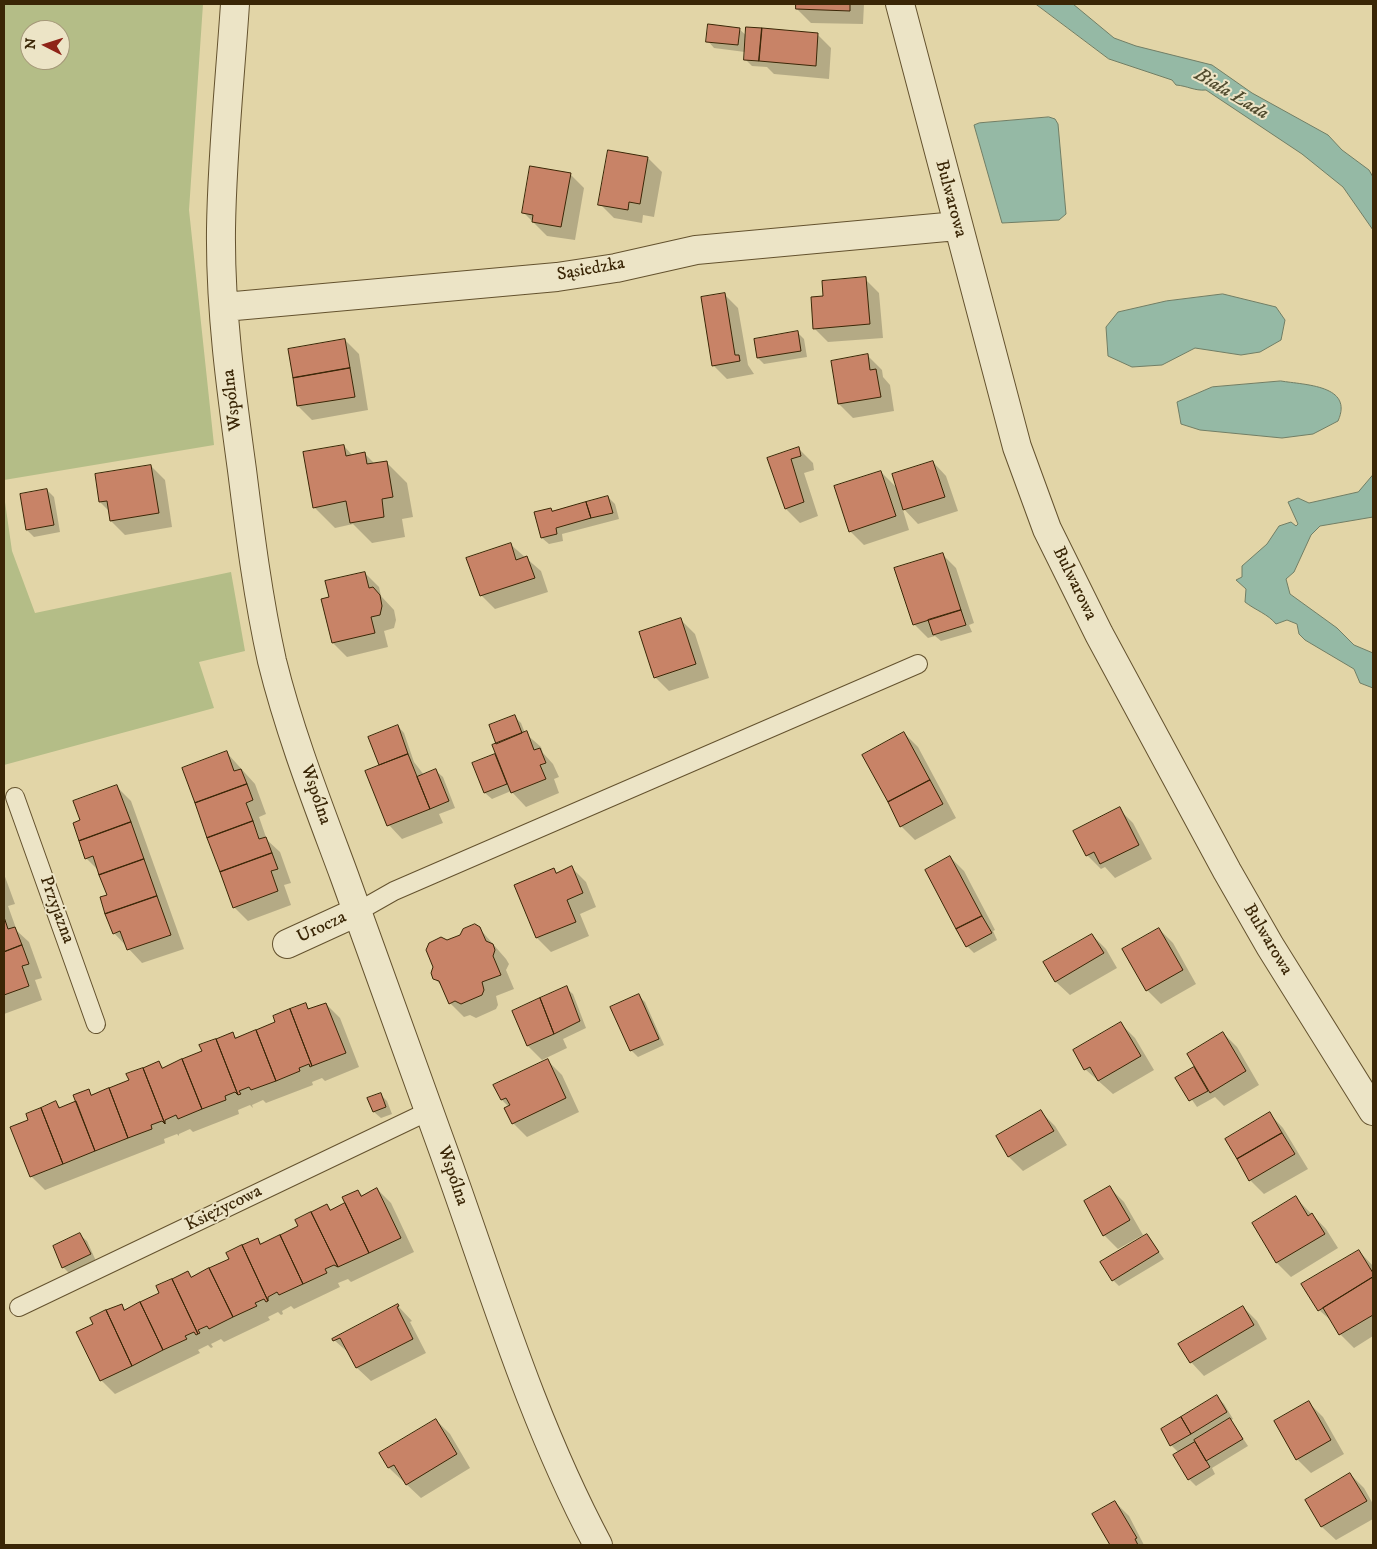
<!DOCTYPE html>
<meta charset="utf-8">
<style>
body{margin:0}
#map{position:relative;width:1377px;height:1549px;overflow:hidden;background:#e2d5a7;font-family:"IM FELL DW Pica",serif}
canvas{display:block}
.frame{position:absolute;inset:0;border:5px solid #3a2606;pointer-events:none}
.north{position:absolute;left:20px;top:20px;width:50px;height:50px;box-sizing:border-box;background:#ece4c6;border:1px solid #a59879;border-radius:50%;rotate:275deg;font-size:14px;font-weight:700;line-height:20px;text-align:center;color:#3a2606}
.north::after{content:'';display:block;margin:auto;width:18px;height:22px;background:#8f2418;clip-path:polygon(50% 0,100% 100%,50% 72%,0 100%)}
</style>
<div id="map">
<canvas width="1377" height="1549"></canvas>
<div class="frame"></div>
<div class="north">N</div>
</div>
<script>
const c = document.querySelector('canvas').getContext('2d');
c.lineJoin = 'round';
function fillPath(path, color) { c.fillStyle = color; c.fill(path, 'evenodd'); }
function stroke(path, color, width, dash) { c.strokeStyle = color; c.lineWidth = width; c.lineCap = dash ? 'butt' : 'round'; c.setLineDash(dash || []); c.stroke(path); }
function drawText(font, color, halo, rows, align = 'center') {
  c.font = font + ' "IM FELL DW Pica",serif'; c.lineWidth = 4; c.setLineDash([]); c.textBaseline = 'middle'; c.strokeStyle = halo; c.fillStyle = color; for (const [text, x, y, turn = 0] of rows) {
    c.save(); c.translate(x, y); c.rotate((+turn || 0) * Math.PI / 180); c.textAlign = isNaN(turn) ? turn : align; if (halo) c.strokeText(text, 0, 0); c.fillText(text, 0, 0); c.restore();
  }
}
fillPath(new Path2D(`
 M4 4H203L189 210 214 445 4 480ZM30 30H60V60H30Z
 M4 495 12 551 35 613 231 572 245 651 199 662 214 708 4 765Z`), '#b4bd87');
const water = new Path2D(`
 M1036 4H1073L1114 38 1136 46 1212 65 1252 93 1328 135 1342 150 1369 170 1373 177V230L1343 187 1302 154 1206 90C1194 91 1188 86 1176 85L1172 80 1109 59Z
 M1049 117 1055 119 1058 124 1066 214 1059 220 1002 223 974 125 979 123Z
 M1223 294 1276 307 1285 320 1281 340 1260 352 1241 355 1195 348 1162 365 1132 367 1108 356 1106 327 1118 312 1166 301Z
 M1281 381C1305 385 1354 385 1338 421L1313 434 1282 438 1200 430 1181 424 1177 402 1212 387Z
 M1373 475V517L1320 526 1311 535 1294 572 1286 579 1290 594 1337 628 1354 645 1373 653V688L1360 683 1354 669 1305 640 1299 634 1297 624 1287 620 1276 624C1268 614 1255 610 1245 602L1246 589 1236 580 1242 577V566L1267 544 1279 526 1291 522 1296 526 1298 524 1288 502 1298 498 1309 503 1358 492Z`);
fillPath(water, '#95b9a5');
stroke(water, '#717e65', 1);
fillPath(new Path2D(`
 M797 4H864L863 24 811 23 797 9Z
 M739 29 747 36 817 34 831 48 829 79 774 74 767 67 752 66 745 59V52L714 48 708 41Z
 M648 158 662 172 654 217 643 215 642 223 614 218 600 204Z
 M570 174 584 188 575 240 547 236 523 212Z
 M865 279 879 293 883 338 828 342 814 328 824 298Z
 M724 294 738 308 748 365 754 374 727 379 713 365Z
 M797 332 804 339 807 357 764 364 758 358Z
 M345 340 359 354 368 410 312 420 298 406Z
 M868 356 882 370 883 377 890 385 894 411 853 418 839 404 832 362Z
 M344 446 353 456 364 453 375 464 386 462 407 483 413 517 402 519 405 537 372 543 353 524 335 528 314 507Z
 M799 449 813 463 814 470 804 473 818 516 800 523 786 509 768 459Z
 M933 462 946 476 958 511 918 524 902 507 909 530 864 545 850 531 881 472 898 489Z
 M151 466 165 480 172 527 125 535 111 521 109 511 100 502 96 475Z
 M47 490 54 497 60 532 34 537 27 530 21 495Z
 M608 497 615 504 619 519 562 534 563 541 549 544 542 538 536 513 551 509 554 512Z
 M510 544 541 571 548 592 495 609 481 595Z
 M942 554 956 568 974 623 969 625 972 632 941 641 935 636 928 638 914 624Z
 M365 573 379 587 381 596 394 610 396 620 394 628 384 631 388 647 347 657 333 643 330 598Z
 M681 620 695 634 709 678 669 691 655 677Z
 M514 716 521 723 525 733 541 747 543 753 553 764 559 777 554 779 559 793 526 807 511 791 492 799 485 793 495 755 499 760 498 744Z
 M398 726 404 733 414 762 424 775 436 771 443 777 455 808 439 814 443 823 402 839 389 825 380 764Z
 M904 733 918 747 956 818 915 840 901 826Z
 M227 753 255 784 266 814 259 817 267 840 280 852 291 883 284 885 291 905 248 921 234 907Z
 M117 787 131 801 184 949 142 963 114 933 108 895 99 871 86 858 81 821Z
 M1119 809 1133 823 1152 859 1115 878 1105 867 1101 869 1087 855Z
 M950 857 964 871 995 930 993 931 997 940 974 953 967 946Z
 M572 868 586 882 596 907 580 914 589 936 551 952 537 938 516 885 554 869 558 874Z
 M4 874 15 904 8 906 17 931 29 942 42 978 35 980 42 1000 4 1014Z
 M479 928 506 959 509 964 506 970 514 989 496 996 498 1005 496 1009 476 1018 470 1015 464 1017 450 1003 443 987 434 978 447 941Z
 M1159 929 1173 943 1196 984 1161 1004 1147 990Z
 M1092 935 1106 949 1117 968 1070 995 1056 982 1045 963Z
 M566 988 573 994 586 1028 563 1039 567 1048 542 1060 528 1046 514 1011Z
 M639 996 645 1002 664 1045 638 1057 631 1050Z
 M326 1004 340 1018 359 1067 325 1081 322 1078 312 1082 313 1085 266 1103 263 1100 252 1105 253 1108 250 1105 238 1110 239 1114 193 1132 190 1129 179 1134V1136L177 1134 164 1139 165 1143 45 1190 31 1176 29 1121 56 1103 61 1108 77 1102 88 1091 93 1096 130 1081 159 1063 164 1068 204 1052 232 1034 238 1039 277 1023 305 1005 311 1010Z
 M1121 1024 1135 1038 1154 1070 1113 1094 1085 1069Z
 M1223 1033 1237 1047 1259 1085 1224 1106 1215 1097 1197 1107 1177 1078 1194 1069 1198 1073Z
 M548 1061 562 1075 579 1112 527 1137 513 1123 509 1107 502 1100 495 1086Z
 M380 1094 387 1101 392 1114 381 1118 374 1112Z
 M1041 1112 1055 1126 1067 1145 1023 1171 1009 1157 998 1137Z
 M1270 1114 1283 1128 1308 1169 1264 1194 1250 1180Z
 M1110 1188 1124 1202 1143 1235 1118 1249 1104 1235Z
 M377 1189 391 1203 414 1252 351 1282 348 1279 338 1283 340 1287 294 1309 291 1306 282 1311 283 1314 281 1315 278 1312 268 1317 270 1320 224 1342 221 1339 211 1344 213 1347 211 1348 208 1345 198 1350 200 1353 115 1394 101 1380 95 1325 121 1305 126 1310 160 1294 187 1273 192 1278 230 1260 257 1239 262 1244 300 1226 327 1206 332 1211 347 1204 358 1191 363 1196Z
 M1296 1198 1326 1229 1338 1248 1291 1277 1277 1263 1253 1224Z
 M80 1235 87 1241 96 1261 70 1274 63 1267Z
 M1147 1235 1164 1259 1119 1286 1113 1280Z
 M1359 1251 1373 1266V1336L1354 1348 1340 1334 1334 1323 1319 1310Z
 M398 1306 412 1321 410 1322 426 1353 371 1381 357 1368 350 1354 334 1340Z
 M1243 1307 1257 1321 1267 1339 1204 1376 1191 1362Z
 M1217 1397 1224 1404 1233 1419 1231 1420 1248 1446 1212 1468 1215 1474 1196 1486 1189 1479 1179 1453 1171 1445Z
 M1309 1403 1323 1417 1344 1454 1311 1473 1297 1459Z
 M436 1420 450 1434 470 1468 421 1498 389 1468 381 1454Z
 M1350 1474 1364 1488 1373 1504V1519L1336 1540 1322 1527 1306 1500Z
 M1115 1502 1129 1516 1144 1545H1111L1093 1515Z`), '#0003');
const building = new Path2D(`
 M796 4H850V11L796 9Z
 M708 24 740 28 738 45 706 42Z
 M746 27 762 28 759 61 744 60Z
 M762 28 818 33 816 66 759 61Z
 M608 150 648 157 640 204 629 202 628 210 598 205Z
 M530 166 571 173 561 227 532 222 533 215 522 213Z
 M866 277 870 324 813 329 811 297 823 296 822 281Z
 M725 293 735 355H739L740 361 712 366 701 297Z
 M798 331 801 351 757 358 754 339Z
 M345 339 350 368 293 378 288 349Z
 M868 354 870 370 876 369 881 397 838 404 831 361Z
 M350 368 355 397 297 406 293 378Z
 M344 445 346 456 365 452 367 464 387 461 393 497 382 499 384 517 350 523 346 501 313 508 303 452Z
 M799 447 801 456 791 459 804 502 785 509 767 458Z
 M933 461 945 497 903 510 892 474Z
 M151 465 159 513 110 521 107 501 99 502 95 474Z
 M881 471 896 516 849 532 834 486Z
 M47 489 54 525 26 530 20 494Z
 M608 496 613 513 591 518 586 502Z
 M586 502 591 518 556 528 557 534 541 538 534 512 551 508 552 511Z
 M511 543 516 560 527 556 535 578 480 596 466 558Z
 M943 553 961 610 913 625 894 568Z
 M365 572 369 588 373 587 380 595 382 606 380 615 371 617 375 633 332 643 321 599 329 597 325 581Z
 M961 610 966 625 933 635 928 620Z
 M681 618 696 664 654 678 639 632Z
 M515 715 522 733 496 744 489 725Z
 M398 725 408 754 379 765 368 737Z
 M527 731 534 750 540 748 546 763 540 765 546 779 511 793 492 745Z
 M904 732 930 780 888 802 862 755Z
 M227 751 234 771 241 769 247 784 195 803 182 768Z
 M408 754 430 809 387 826 365 771Z
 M495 754 507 784 484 793 472 763Z
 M436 769 449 801 430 809 417 777Z
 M930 780 943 804 900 827 888 802Z
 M247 784 253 800 246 803 253 821 207 838 195 803Z
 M117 785 131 822 79 841 73 823 80 820 73 801Z
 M1120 807 1139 845 1100 864 1094 852 1086 856 1073 831Z
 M253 821 259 839 266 837 272 853 220 872 207 838Z
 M131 822 144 859 99 875 93 856 85 859 79 841Z
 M272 853 278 869 271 871 278 891 233 908 220 872Z
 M950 856 982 916 956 929 925 870Z
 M144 859 157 896 105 914 100 897 107 895 99 875Z
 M572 866 583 893 567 900 576 922 536 938 514 885 554 868 556 873Z
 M157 896 171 935 127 950 120 931 113 934 105 914Z
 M982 916 992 933 966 947 956 929Z
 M4 917 8 929 15 927 22 945 4 952Z
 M475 924 480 927 486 941 493 944 495 950 493 956 501 975 482 982 484 990 482 995 461 1004 455 1001 449 1004 439 981 433 979 431 973 433 967 426 950 429 943 441 937 447 940 460 935 463 929Z
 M1159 928 1183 970 1146 991 1122 949Z
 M1092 934 1104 953 1055 982 1043 962Z
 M22 945 29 964 22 966 29 986 4 995V952Z
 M567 986 580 1021 554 1034 540 998Z
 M639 994 659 1039 630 1051 610 1007Z
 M540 998 554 1034 527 1046 512 1011Z
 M306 1003 308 1009 326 1003 346 1053 312 1066 290 1009Z
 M290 1009 312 1066 310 1067 309 1064 299 1068 300 1071 276 1081 256 1030 275 1022 273 1016Z
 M1121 1022 1141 1056 1098 1081 1090 1067 1084 1070 1073 1050Z
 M256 1030 276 1081 251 1090 249 1087 239 1091 241 1094 238 1095 216 1039 233 1032 235 1038Z
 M1223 1032 1246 1071 1210 1093 1187 1054Z
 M216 1039 238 1095 235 1092 225 1096 226 1100 202 1109 182 1059 202 1051 199 1045Z
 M182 1059 202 1109 178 1119 176 1115 165 1120V1124L143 1068 159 1061 162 1068Z
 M548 1059 566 1098 512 1124 504 1108 510 1105 506 1098 501 1100 493 1085Z
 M1194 1067 1208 1091 1189 1101 1175 1078Z
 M143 1068 165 1124 162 1121 151 1125 152 1129 128 1138 109 1088 129 1080 126 1074Z
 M109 1088 128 1138 95 1151 73 1095 89 1089 91 1095Z
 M381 1093 386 1107 373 1112 367 1098Z
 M56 1101 59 1108 76 1101 95 1151 63 1164 41 1108Z
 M41 1108 63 1164 30 1177 10 1127 28 1120 26 1114Z
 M1041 1110 1054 1131 1008 1157 996 1136Z
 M1270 1112 1282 1133 1237 1159 1225 1139Z
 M1282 1133 1295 1154 1249 1181 1237 1159Z
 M1110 1186 1130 1220 1103 1236 1084 1201Z
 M377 1188 401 1238 369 1253 342 1197 358 1190 361 1196Z
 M1296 1196 1308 1216 1312 1213 1325 1234 1276 1263 1252 1223Z
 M345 1203 369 1253 338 1267 311 1212 327 1204 330 1210Z
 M311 1212 338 1267 334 1265 325 1269 327 1273 303 1284 280 1235 298 1226 295 1220Z
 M80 1233 91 1254 62 1268 53 1246Z
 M1147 1234 1159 1252 1112 1281 1100 1262Z
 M280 1235 303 1284 279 1295 277 1292 268 1297V1301L242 1245 258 1238 260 1244Z
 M242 1245 268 1301 266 1302 264 1299 255 1303 257 1306 233 1317 209 1268 229 1259 226 1253Z
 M1359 1250 1373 1273V1277L1318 1311 1301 1284Z
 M209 1268 233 1317 209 1329 207 1326 198 1330 200 1333 198 1334 172 1279 188 1271 191 1277Z
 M1373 1277V1315L1339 1335 1323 1308Z
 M172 1279 198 1334 196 1335 194 1332 185 1336 187 1339 163 1350 140 1302 159 1293 156 1286Z
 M140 1302 163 1350 132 1366 106 1310 122 1304 124 1310Z
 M398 1304 399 1306 397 1307 413 1339 356 1368 340 1338 333 1341 332 1339Z
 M1243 1306 1254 1325 1190 1363 1178 1344Z
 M106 1310 132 1366 100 1381 76 1332 93 1324 90 1318Z
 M1217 1395 1227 1412 1191 1434 1181 1417Z
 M1309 1401 1331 1440 1296 1460 1274 1421Z
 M1181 1417 1191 1434 1170 1446 1161 1429Z
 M1230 1418 1243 1439 1206 1461 1194 1440Z
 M436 1419 457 1454 406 1485 394 1465 388 1468 379 1453Z
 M1195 1442 1210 1467 1188 1480 1173 1455Z
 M1350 1473 1367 1501 1321 1527 1305 1500Z
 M1115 1501 1137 1538 1135 1539 1138 1545H1110L1092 1514Z`);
fillPath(building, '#c88367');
stroke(building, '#3a2606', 1);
const lane = new Path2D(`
 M15 797 96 1024
 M357 912 394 891 918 664
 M19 1307 429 1111`);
const street = new Path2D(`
 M235 4C230 79 222 154 221 229 220 310 231 390 242 470 250 534 258 598 272 661 290 734 318 805 344 875 375 961 406 1047 437 1133 488 1272 528 1414 598 1545
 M900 4 1017 447 1047 529 1099 634 1227 871 1270 946 1373 1111
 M224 307 557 277 616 268 696 250 957 226
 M287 944 357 912`);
stroke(lane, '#64522e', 20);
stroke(street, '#64522e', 30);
stroke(lane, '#ece4c6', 18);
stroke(street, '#ece4c6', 28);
drawText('18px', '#3a2606', '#ece4c6', [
 ["Bulwarowa",950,199,75],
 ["Sąsiedzka",591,270,-10],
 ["Wspólna",233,400,-97],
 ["Bulwarowa",1074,584,64],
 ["Wspólna",315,795,71],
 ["Przyjazna",56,910,70],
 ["Urocza",322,928,-25],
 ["Bulwarowa",1267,940,59],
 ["Wspólna",452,1176,71],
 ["Księżycowa",224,1209,-26]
]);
drawText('italic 19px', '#514b2e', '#ece4c6', [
 ["Biała Łada",1231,95,31]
]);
</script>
